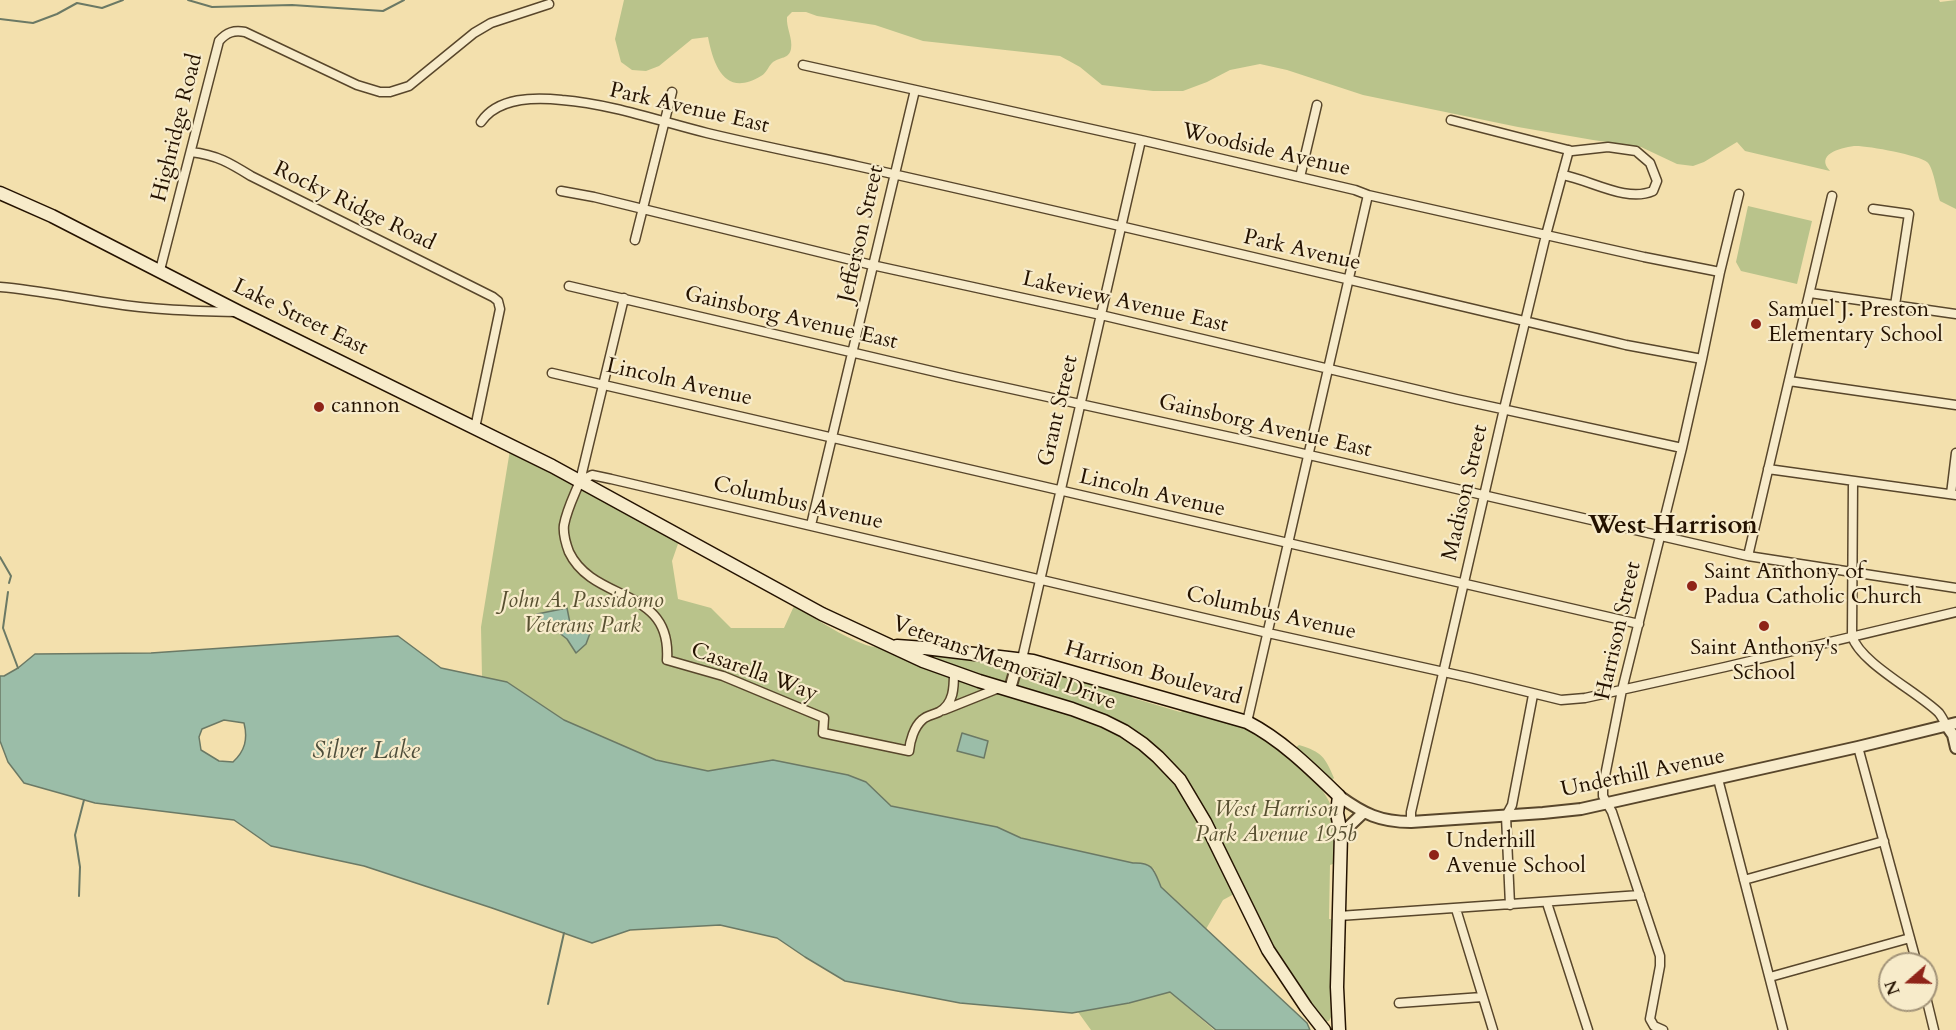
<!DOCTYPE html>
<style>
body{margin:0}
#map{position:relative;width:1956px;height:1030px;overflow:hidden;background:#f3e0ad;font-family:Cardo,serif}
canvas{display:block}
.north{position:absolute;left:1878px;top:952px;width:60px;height:60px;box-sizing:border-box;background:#f7ebca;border:2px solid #a39479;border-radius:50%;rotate:250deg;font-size:16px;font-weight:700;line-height:24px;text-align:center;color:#241200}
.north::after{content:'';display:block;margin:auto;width:21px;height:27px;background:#8f2418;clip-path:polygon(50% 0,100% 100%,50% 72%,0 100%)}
</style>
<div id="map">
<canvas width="1956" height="1030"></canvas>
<div class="north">N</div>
</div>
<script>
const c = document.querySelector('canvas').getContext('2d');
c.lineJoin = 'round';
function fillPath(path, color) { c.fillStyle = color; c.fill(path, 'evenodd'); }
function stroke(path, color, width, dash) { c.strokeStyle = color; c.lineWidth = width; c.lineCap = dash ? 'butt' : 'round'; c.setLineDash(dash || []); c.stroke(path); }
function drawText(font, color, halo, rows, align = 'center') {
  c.font = font + ' Cardo,serif'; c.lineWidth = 4.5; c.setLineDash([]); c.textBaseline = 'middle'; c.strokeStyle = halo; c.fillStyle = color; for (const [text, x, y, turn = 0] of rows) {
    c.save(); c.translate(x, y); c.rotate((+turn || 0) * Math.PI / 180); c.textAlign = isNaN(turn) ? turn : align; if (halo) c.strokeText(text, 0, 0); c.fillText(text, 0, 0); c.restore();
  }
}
fillPath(new Path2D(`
 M624 0H1939L1940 2 1956 0V209L1940 201C1937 192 1933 166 1927 162 1919 155 1865 145 1854 146 1839 148 1815 155 1830 171L1745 151 1737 142 1704 162 1693 166 1677 164 1641 147 1593 140 1518 127 1363 95 1287 70 1260 64 1230 70 1207 82 1183 91H1153L1102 85 1080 67 1060 56 923 41 875 25 817 16 806 12H792L787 17C786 28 793 38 791 49 789 59 780 57 773 62 768 66 767 73 761 76 726 97 714 68 708 37L692 39 659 66 646 71 632 70 621 62 615 39Z
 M1748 206 1812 221 1797 284 1741 271 1736 262Z
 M510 450 679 541 672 561 678 599 711 608 731 628H784L794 606C817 619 841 636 866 645 872 647 878 647 884 649 900 655 914 665 930 670 1004 697 1106 709 1162 768 1193 800 1215 854 1234 894L1223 900 1206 929 1161 887 1154 869 1144 863H1133L1021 838 997 827 891 806 866 782 773 760 708 771 656 760 564 720 507 682 482 677 481 627Z
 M923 653 1012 664C1012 671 1009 680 1003 683L968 673 922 654Z
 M1028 665 1126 692 1133 698 1180 712 1186 710 1250 729 1261 735C1284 755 1327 782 1333 813 1336 829 1334 848 1333 864L1330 865 1329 919H1331L1330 985 1331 1017 1329 1021 1323 1022 1275 954 1221 843 1151 745 1020 688 1017 681 1021 670Z
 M1299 745C1322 752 1325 757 1334 778L1331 781 1296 750 1295 748Z
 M1170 992 1214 1030H1091L1078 1012Z`), '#b9c38b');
const water = new Path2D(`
 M567 608 570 623 575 627 592 628 586 644 576 653 567 639 553 628 541 631 537 614Z
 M398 636 441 668 507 682 564 720 656 760 708 771 773 760 848 775 866 782 891 806 997 827 1021 838 1133 863C1153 862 1154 870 1161 887L1307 1023 1310 1030H1216L1170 992 1129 1003 1072 1013 960 1003 845 981 805 957 777 938 720 925 630 930 592 943 492 908 364 866 271 846 234 820 95 803 24 783 8 762 0 741V676H4L18 668 35 654 151 653ZM224 720 244 723C248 739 245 751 233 762L219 761 201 750 199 737 202 729Z
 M962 733 988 741 984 758 957 751Z`);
fillPath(water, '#9bbda8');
stroke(water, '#6b7965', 1.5);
stroke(new Path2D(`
 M188 0 212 7 292 5 383 11 404 0
 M0 19 33 23 57 14 77 3 102 8 123 0
 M0 557 11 576 9 583
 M8 592 3 628 18 668
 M79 896 80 867 75 835 84 800
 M548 1004 564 933`), '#6b7965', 2);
const minor = new Path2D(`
 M803 65 1141 140 1355 190 1368 195 1644 257 1720 272
 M1451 120 1572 151 1608 147 1636 151 1650 163 1657 181 1653 191C1626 203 1589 179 1562 175
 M481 122C498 97 534 97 562 100 611 104 659 121 707 133 757 145 807 155 857 166 1114 223 1370 285 1626 345L1702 359
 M191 152C217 155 230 163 251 176L493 297 498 301 500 309 475 428
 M1300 177 1317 105
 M561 191 594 197 872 265 1101 315 1456 399 1682 448
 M1873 209 1909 214 1895 305
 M635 240 672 92
 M160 270 219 41C227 32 234 30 245 32L357 85 380 92H390L409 86 474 33 491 23 549 4
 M569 286 957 377 1244 440 1748 556 1956 588
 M0 287C37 290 74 298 110 303 152 310 194 311 236 312
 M1810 293 1956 314
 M624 298 580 481C574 496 567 509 564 525 563 533 566 544 569 552 594 604 672 586 667 660L723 676 824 718 823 733 909 751C910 741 914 727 922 720 927 715 933 715 939 712 954 704 954 687 954 672
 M552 373 1639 624
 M1789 381 1956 405
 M1768 469 1956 495
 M580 481 592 475 611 479 1268 633 1471 678 1561 700 1585 698 1725 667 1956 612
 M1853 481 1852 636C1860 663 1918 692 1939 713 1942 717 1944 721 1946 725
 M1951 494 1956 453
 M811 525 915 90
 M1748 556 1832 196
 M1022 659 1141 140
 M944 710 999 688
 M1247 722 1368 195
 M1858 747 1917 964
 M1718 779 1783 1030
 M1411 822V812L1504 409 1546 235 1569 150
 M1744 880 1884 841
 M1547 903 1588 1030
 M1510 905 1506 816 1512 805 1533 695
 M1456 909 1493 1030
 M1339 916 1640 895
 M1770 977 1910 938
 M1926 997 1934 1030
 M1399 1003 1482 997
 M1663 1030 1654 1026 1650 1019 1660 966V956L1612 812 1603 796V786L1622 690 1682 448 1702 359 1720 272 1739 194`);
const tertiary = new Path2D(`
 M1010 689 1016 668 1022 659
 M1946 725 1953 735 1956 748
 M1339 796C1364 814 1380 822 1411 822L1543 813 1581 809 1858 747 1956 723
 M1341 834 1363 813`);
const secondary = new Path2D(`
 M0 193 52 216 239 312 552 466 822 614 923 661 979 681 1072 709 1104 721 1124 731 1143 744 1158 757 1180 780 1205 822 1268 950 1306 1007 1324 1030
 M897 646 925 648 1033 661 1247 722C1282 740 1311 769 1339 796L1337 813 1341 834 1337 987 1339 1030`);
stroke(minor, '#58462b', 11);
stroke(tertiary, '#58462b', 14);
stroke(secondary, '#241200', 15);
stroke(minor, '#f7ebca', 8);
stroke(tertiary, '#f7ebca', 10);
stroke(secondary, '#f7ebca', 12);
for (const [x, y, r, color] of [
 [1756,324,6,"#8f2418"],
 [319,407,6,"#8f2418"],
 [1692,586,6,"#8f2418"],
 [1764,626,6,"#8f2418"],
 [1434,855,6,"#8f2418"]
]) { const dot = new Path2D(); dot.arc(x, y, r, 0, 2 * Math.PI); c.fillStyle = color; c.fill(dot); stroke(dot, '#f7ebca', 2); }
drawText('22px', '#241200', '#f7ebca', [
 ["Park Avenue East",689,109,13],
 ["Highridge Road",178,128,-76],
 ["Woodside Avenue",1266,151,13],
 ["Rocky Ridge Road",354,207,26],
 ["Jefferson Street",862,234,-77],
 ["Park Avenue",1302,251,13],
 ["Lakeview Avenue East",1125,303,13],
 ["Lake Street East",300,318,26],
 ["Gainsborg Avenue East",791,319,13],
 ["Lincoln Avenue",679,383,13],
 ["Grant Street",1059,411,-77],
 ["Gainsborg Avenue East",1265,427,13],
 ["Madison Street",1466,493,-77],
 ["Lincoln Avenue",1152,494,13],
 ["Columbus Avenue",798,504,13],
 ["Columbus Avenue",1271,614,13],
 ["Harrison Street",1619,631,-77],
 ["Veterans Memorial Drive",1004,664,20],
 ["Casarella Way",754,673,20],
 ["Harrison Boulevard",1153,674,16],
 ["Underhill Avenue",1643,774,-12]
]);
drawText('22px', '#241200', '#f7ebca', [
 ["Samuel J. Preston",1768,311],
 ["Elementary School",1768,336],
 ["cannon",331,407],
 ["Saint Anthony of",1704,573],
 ["Padua Catholic Church",1704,598],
 ["Saint Anthony's",1764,649,"center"],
 ["School",1764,674,"center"],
 ["Underhill",1446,842],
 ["Avenue School",1446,867]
], 'left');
drawText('italic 22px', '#585031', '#f7ebca', [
 ["John A. Passidomo",582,602],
 ["Veterans Park",582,627],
 ["West Harrison",1276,811],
 ["Park Avenue 195b",1276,836]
]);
drawText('italic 24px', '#4e4e3b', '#f7ebca', [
 ["Silver Lake",366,752]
]);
drawText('bold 26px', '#241200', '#f7ebca', [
 ["West Harrison",1673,527]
]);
</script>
